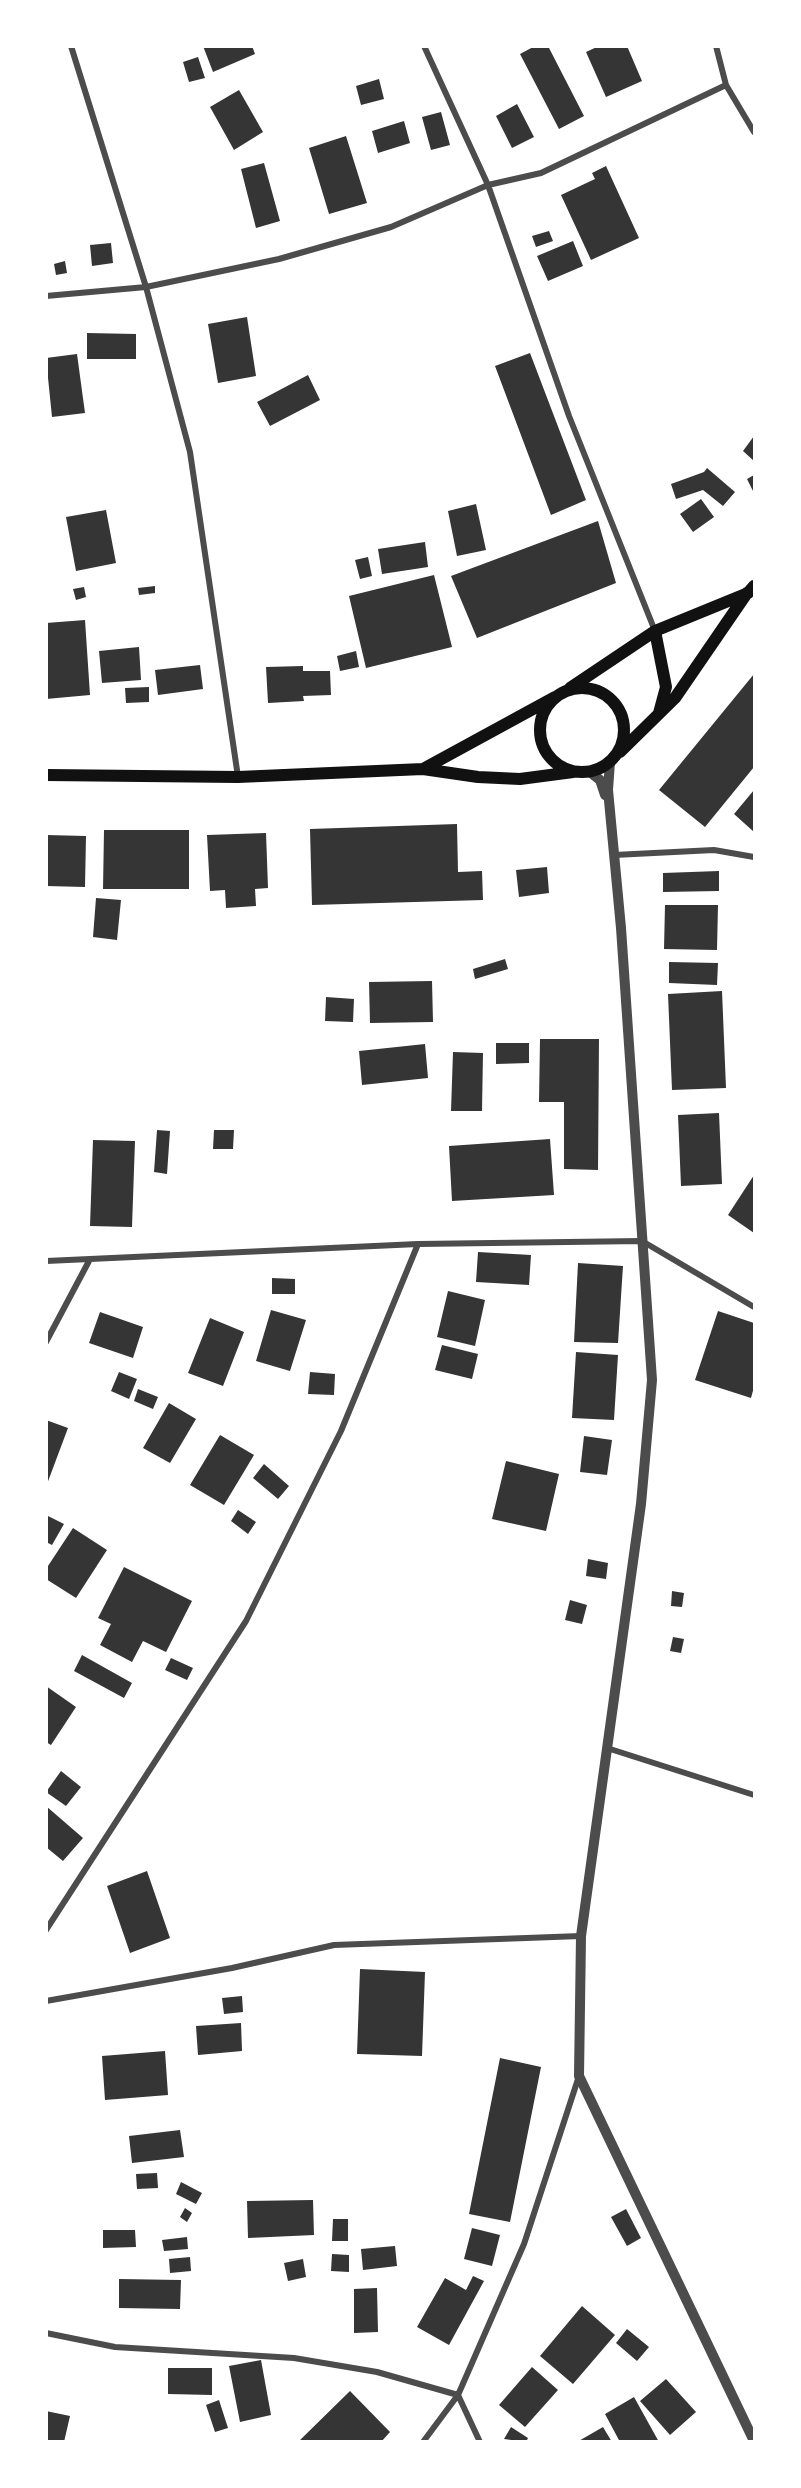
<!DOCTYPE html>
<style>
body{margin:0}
#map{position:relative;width:801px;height:2488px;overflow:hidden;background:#fff;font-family:Manrope,sans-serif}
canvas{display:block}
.frame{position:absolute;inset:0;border:48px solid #fff;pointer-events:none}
</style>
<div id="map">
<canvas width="801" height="2488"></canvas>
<div class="frame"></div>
</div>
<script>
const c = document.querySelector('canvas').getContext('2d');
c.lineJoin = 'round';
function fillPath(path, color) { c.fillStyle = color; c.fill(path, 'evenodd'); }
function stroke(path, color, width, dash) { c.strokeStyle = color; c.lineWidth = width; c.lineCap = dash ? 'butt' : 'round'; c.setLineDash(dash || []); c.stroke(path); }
fillPath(new Path2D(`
 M203 46H252L255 54 213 72Z
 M535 46H548L584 116 559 129 520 54Z
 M599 46H627L642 81 606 97 586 52Z
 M198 57 205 78 189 82 183 62Z
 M379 79 384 99 361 105 356 86Z
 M239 90 263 132 234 150 210 107Z
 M517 104 534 137 512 148 496 116Z
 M441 112 450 145 431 150 422 117Z
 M404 121 410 143 378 153 372 131Z
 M346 136 367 203 329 214 309 148Z
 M264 163 280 221 256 228 241 169Z
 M606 166 639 238 591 260 561 195 595 179 592 173Z
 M549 231 553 241 536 247 532 236Z
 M573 241 583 266 548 281 537 256Z
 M111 243 113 263 92 266 90 245Z
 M65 261 67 273 56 275 54 264Z
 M247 317 256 376 218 383 208 324Z
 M87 333 136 334V359H87Z
 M530 353 586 500 551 515 495 366Z
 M77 354 85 413 52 417 46 358Z
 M308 375 320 400 270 426 257 402Z
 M754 436V461L743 451Z
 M707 468 735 492 723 506 703 490 676 499 671 484 704 472Z
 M754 475V493L747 479Z
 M701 499 714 517 693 532 680 514Z
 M476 504 486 550 457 556 448 511Z
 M106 510 116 563 76 571 66 517Z
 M598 521 616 583 477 638 451 576Z
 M425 542 428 567 382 574 378 549Z
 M368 557 372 576 360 579 355 560Z
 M434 575 452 647 366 668 349 596Z
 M155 586V593L139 595 138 588Z
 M84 587 86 597 76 600 73 589Z
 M85 620 90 695 46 699V623Z
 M139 647 141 680 102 683 99 651Z
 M356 651 359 667 340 671 337 656Z
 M200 665 203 689 158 695 155 670Z
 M303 666V671H330L331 695 303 696 304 701 268 703 266 667Z
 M754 674V767L705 827 659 790Z
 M149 687V702L126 703 125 688Z
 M754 790V832L734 814Z
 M457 824 458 872 482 871 483 900 312 905 310 829Z
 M104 830H189V889H103Z
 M266 833 268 888 255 889 256 906 226 908 225 890 210 891 207 835Z
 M46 835 86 836 85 887 46 886Z
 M547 867 549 893 519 897 516 870Z
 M719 871V891L663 892V873Z
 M96 898 121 900 117 940 93 937Z
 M665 905H718L717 950 664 949Z
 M505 959 508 969 475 979 473 969Z
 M669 962 718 963 717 985 669 983Z
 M432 981 433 1022 370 1023 369 982Z
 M722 991 726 1088 672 1090 668 994Z
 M326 997 354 999 353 1022 325 1021Z
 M540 1039H599L598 1170 564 1169V1102H539Z
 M496 1043H529V1063L496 1064Z
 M425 1044 428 1078 362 1085 359 1051Z
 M453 1052 483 1053 482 1111H451Z
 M719 1113 722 1184 681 1186 678 1115Z
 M157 1130 170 1131 167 1174 154 1172Z
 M214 1130H234L233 1149H213Z
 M550 1139 554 1195 452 1201 449 1146Z
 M93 1140 135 1141 132 1227 90 1226Z
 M754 1175V1233L728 1215Z
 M478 1252 531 1255 529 1285 476 1282Z
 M578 1263 623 1266 618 1343 574 1342Z
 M272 1278 295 1279V1294H272Z
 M448 1291 485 1300 475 1346 437 1337Z
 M271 1310 306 1320 290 1371 256 1361Z
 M718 1311 754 1323V1387L751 1398 695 1380Z
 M100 1312 143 1327 133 1358 89 1343Z
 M210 1318 244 1332 223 1386 188 1373Z
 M442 1345 478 1354 472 1379 435 1370Z
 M576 1352 618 1355 614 1420 572 1418Z
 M119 1372 137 1379 129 1399 111 1391Z
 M310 1372 335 1374 334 1395 308 1394Z
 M138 1389 158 1397 153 1409 134 1401Z
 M169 1403 196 1419 170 1463 143 1448Z
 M46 1420 68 1428 47 1484H46Z
 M220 1435 254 1455 224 1505 190 1485Z
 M584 1436 612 1440 607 1475 580 1472Z
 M506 1461 559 1474 546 1531 492 1519Z
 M264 1464 289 1486 278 1499 253 1478Z
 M238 1510 256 1522 248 1534 231 1521Z
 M46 1515 64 1524 52 1545 46 1542Z
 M73 1528 107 1550 76 1598 46 1579V1569Z
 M588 1559 608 1563 606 1579 586 1576Z
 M124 1567 192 1601 166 1652 143 1641 132 1662 100 1645 111 1624 98 1618Z
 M672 1591 684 1593 682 1607 671 1606Z
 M570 1600 587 1605 582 1624 565 1620Z
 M673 1637 684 1639 681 1653 670 1651Z
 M82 1655 132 1683 124 1698 74 1671Z
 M171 1658 193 1668 187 1680 165 1670Z
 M46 1686 76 1707 51 1745 46 1742Z
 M61 1771 81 1787 66 1806 46 1792Z
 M46 1806 83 1838 63 1861 46 1847Z
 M147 1871 170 1938 130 1953 107 1886Z
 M360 1969 425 1972 422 2056 357 2054Z
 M242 1996 243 2012 224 2014 222 1998Z
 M241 2023 242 2051 198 2055 196 2026Z
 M165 2051 168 2095 105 2100 102 2056Z
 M500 2058 541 2067 510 2222 469 2214Z
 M180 2130 184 2157 132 2163 129 2136Z
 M157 2173 158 2188 137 2189 136 2174Z
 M181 2182 202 2193 196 2204 176 2194Z
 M313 2200 314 2235 248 2238 247 2201Z
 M185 2208 192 2213 187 2222 180 2217Z
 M626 2209 641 2238 627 2246 611 2217Z
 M333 2219H348V2241H332Z
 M472 2228 500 2235 492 2266 464 2259Z
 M103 2230H135L136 2247 103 2248Z
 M187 2237 188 2249 164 2251 162 2240Z
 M395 2246 397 2266 363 2270 361 2249Z
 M332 2254 349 2255V2272L331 2271Z
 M190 2257 191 2271 170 2273 169 2259Z
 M303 2259 306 2277 288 2281 284 2263Z
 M473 2276 484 2281 449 2345 417 2327 445 2278 466 2290Z
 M119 2279 181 2280 180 2309 119 2308Z
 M377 2288 378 2332 354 2333V2289Z
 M582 2306 615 2335 573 2384 540 2356Z
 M627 2329 649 2347 637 2361 616 2343Z
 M261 2360 271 2415 240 2422 229 2366Z
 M532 2367 558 2390 525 2427 499 2405Z
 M168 2368H212V2395L168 2394Z
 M666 2379 696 2412 670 2435 640 2401Z
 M350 2391 390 2432 381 2442H298Z
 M634 2397 659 2442H620L605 2414Z
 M219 2400 228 2428 215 2432 206 2405Z
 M46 2411 70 2416 64 2442H46Z
 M511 2427 528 2438 526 2442 504 2439Z
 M603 2427 612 2442H577Z`), '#353535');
stroke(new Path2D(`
 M71 46 146 287 190 452 238 777
 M424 46 488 185 569 416 655 631
 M716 46 726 85 754 132
 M46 296 146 287 279 259 391 227 488 185 541 173 726 85
 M614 855 714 850 754 857
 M46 1261 418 1244 642 1241 754 1307
 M46 1342 89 1261
 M607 1748 754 1795
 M46 1930 246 1621 341 1431 418 1244
 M46 2001 232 1968 334 1945 581 1936
 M46 2333 115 2347 294 2358 377 2372 458 2395 480 2442
 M423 2442 458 2395 524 2244 579 2076`), '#4c4c4c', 6);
stroke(new Path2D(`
 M610 762 608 790 621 928 652 1380 641 1504 581 1936 579 2076 754 2441
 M590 772 600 780 605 795`), '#4c4c4c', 10);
stroke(new Path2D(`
 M655 631 666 687 659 713
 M540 730a42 42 0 1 1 84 0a42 42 0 1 1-84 0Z
 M570 688 655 631 748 593 754 586
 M620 752 675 698 747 593
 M423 769 478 777 520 779 573 772
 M46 775 238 777 423 769 555 697`), '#111', 12);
</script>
